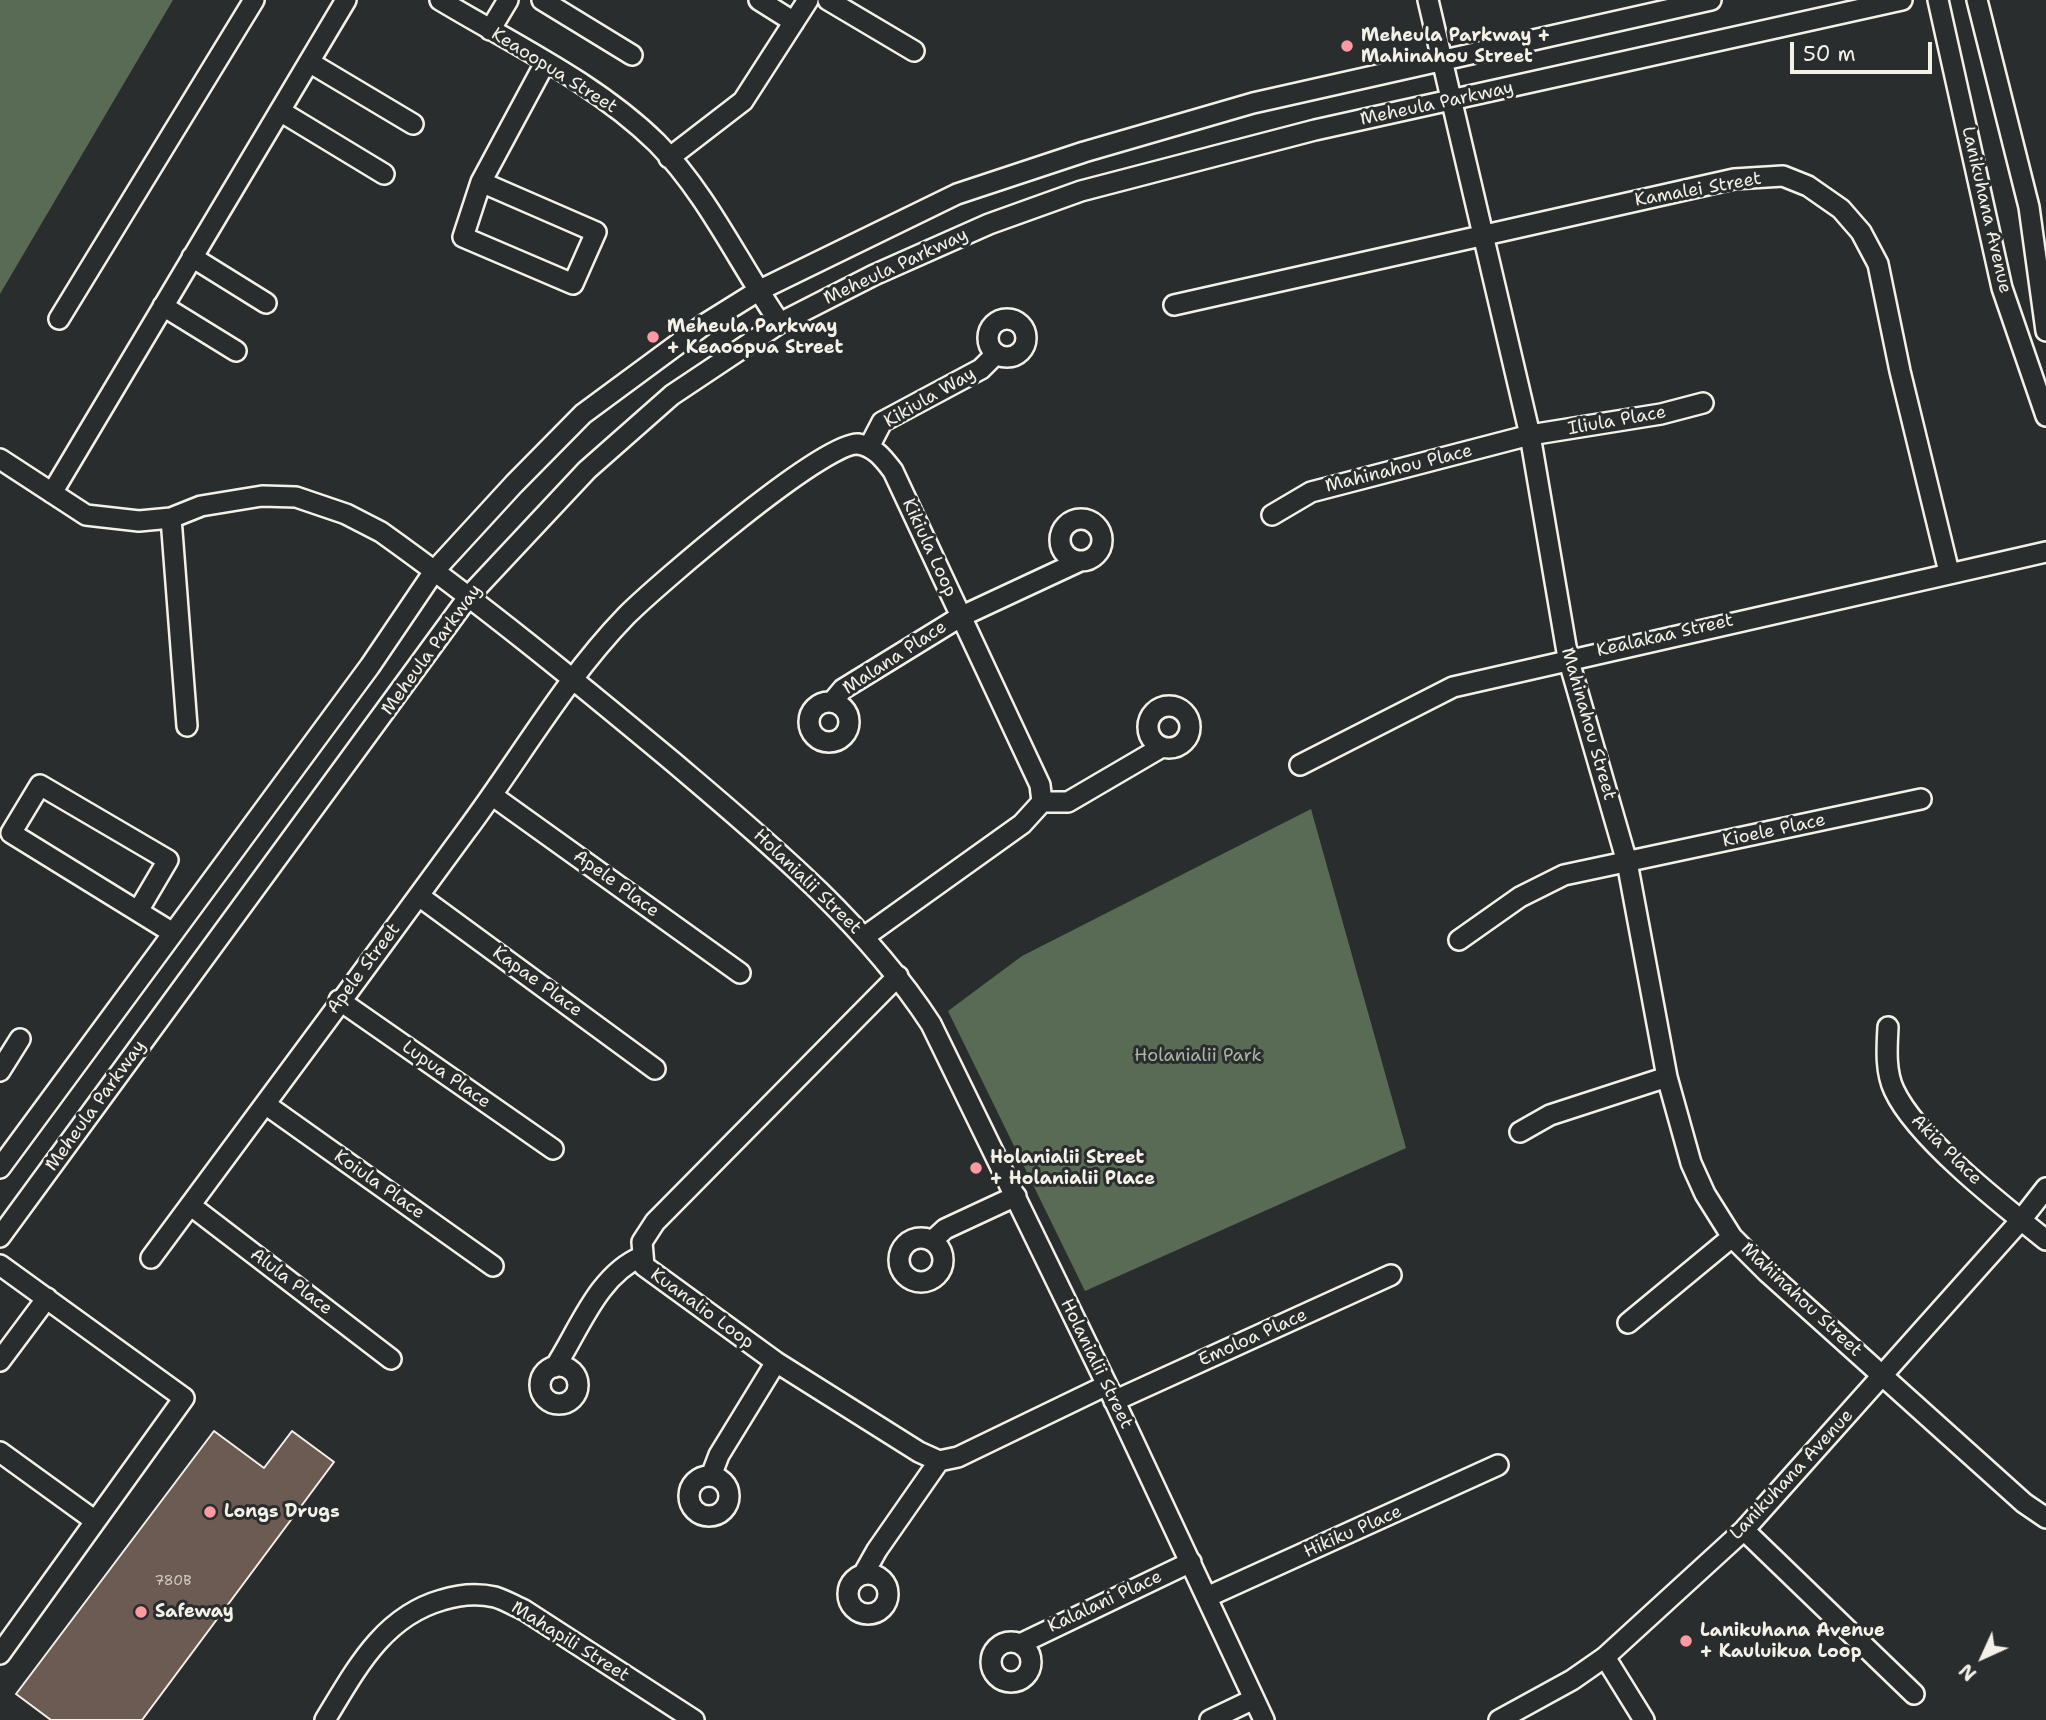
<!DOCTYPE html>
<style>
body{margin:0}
#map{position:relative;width:2046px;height:1720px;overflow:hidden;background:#2a2d2e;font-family:"Shantell Sans",sans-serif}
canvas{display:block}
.north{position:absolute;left:1948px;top:1622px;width:70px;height:70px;-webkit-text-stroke:5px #2a2d2e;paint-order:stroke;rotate:225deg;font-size:19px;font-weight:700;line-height:28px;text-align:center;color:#f4f1e8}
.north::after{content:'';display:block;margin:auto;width:24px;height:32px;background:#f4f1e8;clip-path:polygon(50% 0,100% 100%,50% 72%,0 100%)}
.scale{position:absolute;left:1790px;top:42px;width:142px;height:32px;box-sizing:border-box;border:4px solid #f4f1e8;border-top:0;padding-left:9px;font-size:21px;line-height:24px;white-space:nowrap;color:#f4f1e8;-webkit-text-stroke:5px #2a2d2e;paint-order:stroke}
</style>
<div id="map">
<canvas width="2046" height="1720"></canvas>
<div class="north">N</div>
<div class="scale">50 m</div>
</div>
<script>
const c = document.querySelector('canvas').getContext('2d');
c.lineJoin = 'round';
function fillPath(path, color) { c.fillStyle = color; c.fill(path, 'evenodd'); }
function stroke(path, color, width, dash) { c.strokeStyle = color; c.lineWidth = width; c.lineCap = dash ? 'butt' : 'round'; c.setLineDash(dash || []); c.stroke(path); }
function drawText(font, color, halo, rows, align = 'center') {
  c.font = font + ' "Shantell Sans",sans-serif'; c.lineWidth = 6; c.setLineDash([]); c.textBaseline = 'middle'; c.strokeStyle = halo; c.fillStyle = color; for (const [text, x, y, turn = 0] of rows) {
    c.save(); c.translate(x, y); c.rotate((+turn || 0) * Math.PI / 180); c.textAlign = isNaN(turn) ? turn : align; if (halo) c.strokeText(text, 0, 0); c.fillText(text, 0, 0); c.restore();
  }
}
fillPath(new Path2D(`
 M0 0H173L0 294Z
 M1311 809 1406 1148 1085 1291 948 1011 1022 956Z`), '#596b54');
const building = new Path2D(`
 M214 1431 264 1468 292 1431 334 1462 142 1720H51L16 1694Z`);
fillPath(building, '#6b5b52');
stroke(building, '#f4f1e8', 2);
const minor = new Path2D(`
 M440 0C513 44 596 83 657 143 708 195 739 264 780 323
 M542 0 632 55
 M759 0 794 22
 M828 0 914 51
 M1428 0 1530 435 1568 658 1627 862 1667 1077 1691 1163 1705 1194 1732 1237 1767 1272 2024 1503 2046 1518
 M1938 0 2002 288 2046 416
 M1977 0 2029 207 2046 331
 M490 30 508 0
 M309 62 413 124
 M280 111 384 174
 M669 158 743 101 808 0
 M481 182 596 232 573 284 463 237 481 182 545 63
 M192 257 266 303
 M1174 305 1734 179 1783 176 1808 186 1841 209 1861 232 1878 264 1900 371 1949 572
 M163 306 236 351
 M59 319 254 0
 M988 338a19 19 0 1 1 38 0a19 19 0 1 1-38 0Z
 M869 447 882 422 981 369 996 354
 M0 459 86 515 139 521 171 518 201 506 262 496 296 497 346 514 381 532C482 604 577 682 672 761 765 840 864 921 931 1024L1107 1385 1264 1720
 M52 493 346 0
 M1272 515 1311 492 1530 435 1661 414 1703 403
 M171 518 187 726
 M1060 540a21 21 0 1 1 42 0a21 21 0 1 1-42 0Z
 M809 722a20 20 0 1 1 40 0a20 20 0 1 1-40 0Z
 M832 702 843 689 960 617 1078 562
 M1148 727a21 21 0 1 1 42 0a21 21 0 1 1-42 0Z
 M1300 765 1453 687 2046 552
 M493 796 740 973
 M1042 802H1068L1162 747
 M419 896 655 1069
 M138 911 168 860 40 785 11 833 173 933
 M1459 940 1520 897 1564 875 1921 799
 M898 976 655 1222 642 1242 644 1266 776 1362 919 1452 939 1461 958 1457 1107 1385
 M339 1000 553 1149
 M1888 1027C1887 1047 1885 1071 1894 1090 1916 1138 2003 1206 2046 1240
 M0 1071 20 1039
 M265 1104 493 1266
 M1520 1132 1550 1115 1667 1077
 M0 1168 370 666 435 570 514 484 583 414 705 324 758 291 957 194 1084 152 1253 103 1711 0
 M190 1205 391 1359
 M0 1237 469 596 587 470 672 395 780 323 874 275 989 224 1081 191 1315 130 1902 0
 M899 1260a22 22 0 1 1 44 0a22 22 0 1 1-44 0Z
 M932 1241 945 1229 1016 1196
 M151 1258C256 1116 362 974 466 831 519 760 564 680 626 616 656 586 824 441 858 444 874 446 884 459 893 471L1040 785 1042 802 1022 824 864 937
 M0 1265 184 1398 0 1654
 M1628 1323 1732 1237
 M0 1361 47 1298
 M540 1385a19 19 0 1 1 38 0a19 19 0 1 1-38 0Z
 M555 1367C579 1330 598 1275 641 1257
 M1114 1401 1391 1275
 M0 1452 94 1520
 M689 1496a20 20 0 1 1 40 0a20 20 0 1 1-40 0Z
 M711 1476 719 1455 776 1362
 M1744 1530 1914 1694
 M864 1573 877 1550 939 1461
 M848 1594a20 20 0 1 1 40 0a20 20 0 1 1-40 0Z
 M1207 1597 1498 1465
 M991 1662a20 20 0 1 1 40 0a20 20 0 1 1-40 0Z
 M1020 1644 1191 1562
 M1605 1657 1644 1720
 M325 1720C355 1671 382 1617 442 1600 458 1595 477 1593 495 1597 505 1600 515 1606 524 1610L694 1720
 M1210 1720 1254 1699
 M1499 1720 1572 1680 1605 1657 1744 1530 2021 1220 2046 1188`);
stroke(minor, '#f4f1e8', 24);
stroke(minor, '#2a2d2e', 19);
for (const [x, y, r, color] of [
 [1347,46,7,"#ff9aa2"],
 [653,337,7,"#ff9aa2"],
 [976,1168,7,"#ff9aa2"],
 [210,1512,7,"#ff9aa2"],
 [141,1612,7,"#ff9aa2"],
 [1686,1641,7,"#ff9aa2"]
]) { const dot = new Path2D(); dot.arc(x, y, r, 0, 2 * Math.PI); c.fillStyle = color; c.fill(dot); stroke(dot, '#2a2d2e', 2.5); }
drawText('14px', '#d2ccc2', null, [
 ["780B",173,1581]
]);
drawText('bold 18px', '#f4f1e8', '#2a2d2e', [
 ["Meheula Parkway +",1361,36],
 ["Mahinahou Street",1361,57],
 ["Meheula Parkway",667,327],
 ["+ Keaoopua Street",667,348],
 ["Holanialii Street",990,1158],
 ["+ Holanialii Place",990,1179],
 ["Longs Drugs",224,1512],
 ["Safeway",155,1612],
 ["Lanikuhana Avenue",1700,1631],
 ["+ Kauluikua Loop",1700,1652]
], 'left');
drawText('18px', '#f4f1e8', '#2a2d2e', [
 ["Keaoopua Street",554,71,32],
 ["Meheula Parkway",1437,104,-12],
 ["Kamalei Street",1698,190,-10],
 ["Lanikuhana Avenue",1986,210,77],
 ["Meheula Parkway",896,267,-25],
 ["Kikiula Way",930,398,-30],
 ["Iliula Place",1617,421,-10],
 ["Mahinahou Place",1399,469,-14],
 ["Kikiula Loop",929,548,65],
 ["Kealakaa Street",1665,636,-13],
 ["Meheula Parkway",432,650,-54],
 ["Malana Place",895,658,-33],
 ["Mahinahou Street",1588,724,74],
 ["Kioele Place",1774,831,-12],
 ["Holanialii Street",807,882,44],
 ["Apele Place",616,884,36],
 ["Apele Street",364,969,-53],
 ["Kapae Place",537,982,36],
 ["Lupua Place",446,1075,35],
 ["Meheula Parkway",96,1106,-54],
 ["Akia Place",1946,1150,45],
 ["Koiula Place",379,1185,35],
 ["Alula Place",291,1282,37],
 ["Mahinahou Street",1801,1300,43],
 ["Kuanalio Loop",702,1309,36],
 ["Emoloa Place",1253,1338,-24],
 ["Holanialii Street",1096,1364,64],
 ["Lanikuhana Avenue",1792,1475,-47],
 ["Hikiku Place",1353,1532,-24],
 ["Kalalani Place",1105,1602,-25],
 ["Mahapili Street",570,1642,32]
]);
drawText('18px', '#aeb5a5', '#2a2d2e', [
 ["Holanialii Park",1198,1056]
]);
</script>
